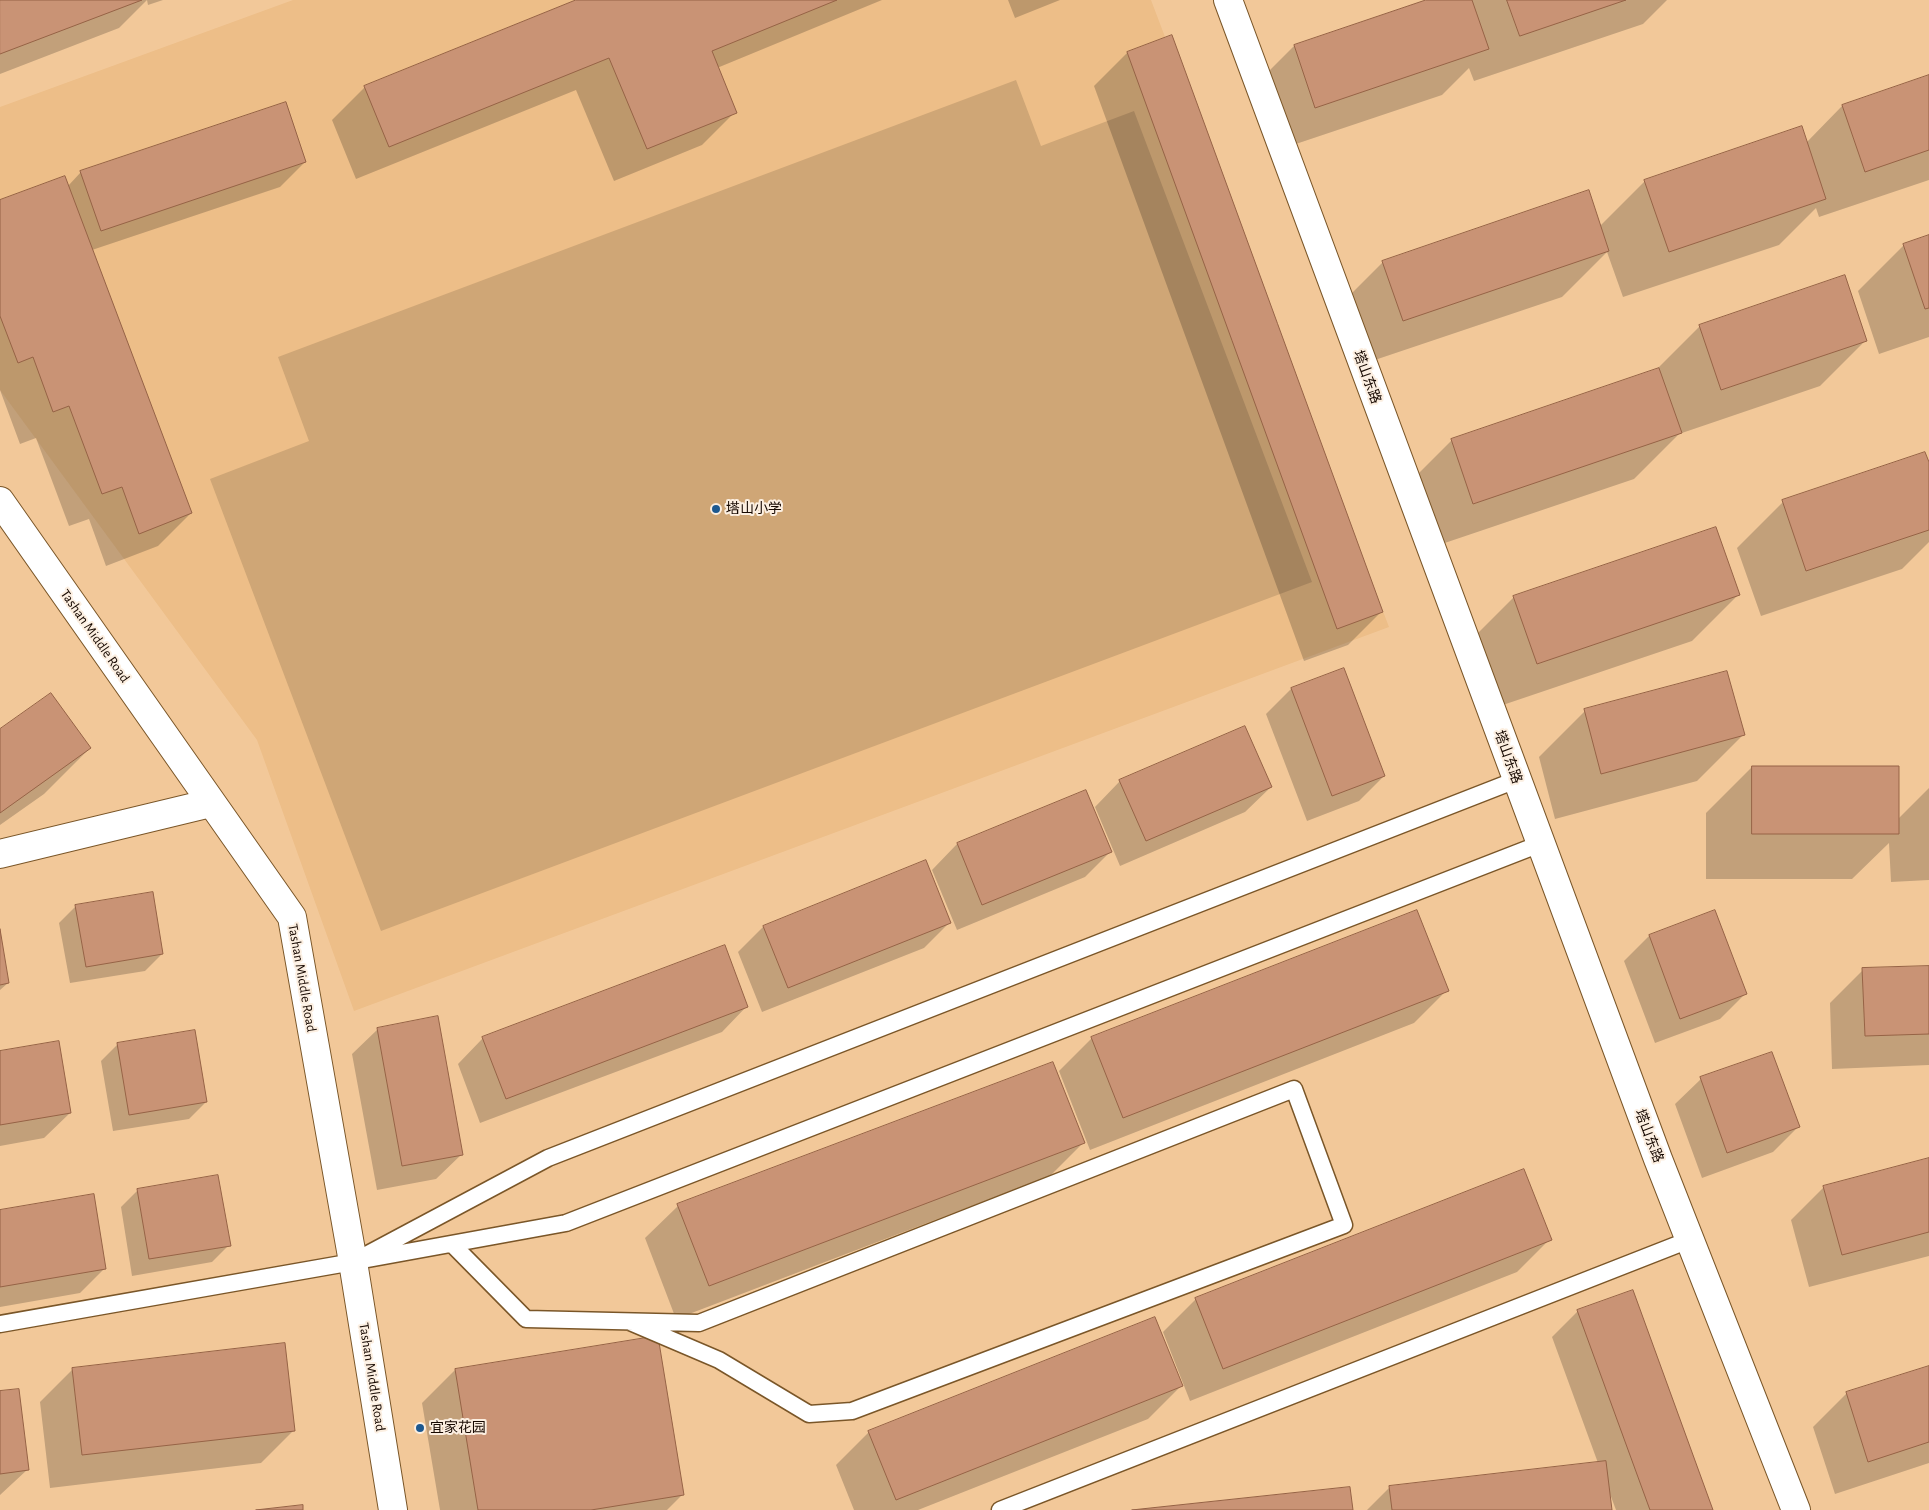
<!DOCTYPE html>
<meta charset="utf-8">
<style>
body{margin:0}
canvas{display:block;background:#f2c899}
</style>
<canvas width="1929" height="1510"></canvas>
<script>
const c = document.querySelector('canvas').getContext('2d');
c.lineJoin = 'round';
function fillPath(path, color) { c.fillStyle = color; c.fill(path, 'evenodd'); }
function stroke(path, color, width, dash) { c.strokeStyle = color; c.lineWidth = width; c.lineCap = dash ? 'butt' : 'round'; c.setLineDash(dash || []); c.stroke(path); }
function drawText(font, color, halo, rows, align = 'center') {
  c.font = font + ' "Alegreya Sans","Noto Sans SC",sans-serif'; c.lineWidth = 4; c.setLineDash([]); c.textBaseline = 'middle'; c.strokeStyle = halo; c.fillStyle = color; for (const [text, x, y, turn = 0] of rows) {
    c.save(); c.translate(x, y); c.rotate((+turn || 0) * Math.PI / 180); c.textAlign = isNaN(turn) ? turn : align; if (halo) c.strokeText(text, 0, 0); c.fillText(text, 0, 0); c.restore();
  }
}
fillPath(new Path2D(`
 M293 0H1151L1389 627 354 1011 257 740 0 390V107Z`), '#edbe88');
fillPath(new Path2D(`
 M1016 80 1041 146 1134 111 1312 582 381 931 210 479 309 441 278 357Z`), '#cfa676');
fillPath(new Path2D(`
 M0 0H163L148 5 147 0 119 28 0 74Z
 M579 0H882L717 68 735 112 702 145 614 181 576 90 356 179 332 120 365 87Z
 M1008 0H1060L1015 18Z
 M1429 0H1667L1643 24 1474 81 1469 68 1442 95 1269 153 1248 92 1294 46Z
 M1127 53 1381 612 1348 645 1304 661 1094 86Z
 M1929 76V180L1819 217 1816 208 1779 245 1623 297 1607 252 1562 297 1357 366 1337 308 1383 262 1600 226 1645 181 1806 143 1842 106Z
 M305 162 280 187 92 250 191 513 158 546 106 566 89 519 69 526 36 438 20 444 0 390V201L68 186 81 172Z
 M1929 237V337L1879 354 1858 291 1904 245Z
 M1700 326 1866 340 1820 386 1679 434 1634 479 1427 549 1406 486 1452 440 1656 370Z
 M1929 466V542L1902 569 1761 616 1737 548 1783 502Z
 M1738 595 1692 641 1491 709 1468 643 1514 597Z
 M1291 689 1384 776 1359 801 1307 821 1266 714Z
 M1585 711 1743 735 1697 781 1555 819 1539 757Z
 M0 730 90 748 44 794 0 825Z
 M1752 767 1898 819 1929 788V880L1891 882 1889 843 1852 879H1706V813Z
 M1120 781 1271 787 1245 812 1120 866 1095 807Z
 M1086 792 1110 852 1085 877 957 930 932 870 957 844Z
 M926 862 950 922 924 948 762 1012 738 952 763 927Z
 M76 906 162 954 145 971 70 983 59 923Z
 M1649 936 1745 994 1720 1019 1655 1043 1624 961Z
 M0 937 8 983 0 990Z
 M1929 967V1065L1832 1069 1830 1003 1863 970Z
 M1447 990 1414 1023 1090 1150 1059 1071 1092 1038Z
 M747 1006 722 1032 480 1123 458 1064 483 1038Z
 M378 1029 462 1154 436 1179 377 1190 352 1054Z
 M118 1044 206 1102 189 1119 113 1131 101 1061Z
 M0 1052 70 1113 44 1138 0 1146Z
 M1771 1053 1798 1127 1773 1152 1702 1178 1675 1104 1701 1079Z
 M1083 1143 1050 1176 676 1319 645 1238 678 1206Z
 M1929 1159V1256L1809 1287 1791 1220 1824 1187Z
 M138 1190 229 1245 212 1262 132 1276 121 1207Z
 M0 1211 105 1268 80 1293 0 1307Z
 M1550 1239 1517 1272 1190 1401 1163 1332 1196 1299Z
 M1632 1292 1712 1510H1616L1610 1494V1510H1367L1390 1487 1598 1463 1552 1337 1577 1312Z
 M1929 1367V1463L1835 1494 1813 1427 1846 1394Z
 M73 1369 294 1430 261 1463 50 1488 40 1402Z
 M455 1370 683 1494 667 1510H440L422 1403Z
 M1181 1386 1148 1419 918 1510H854L836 1465 869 1432Z
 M0 1392 27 1470 0 1495Z`), '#0003');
const building = new Path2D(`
 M0 0H142L0 54Z
 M576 0H837L712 51 737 113 647 149 609 58 389 147 364 86Z
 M1426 0H1472L1489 49 1315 108 1294 45Z
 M1507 0H1626L1520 36Z
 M1172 35 1383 612 1337 629 1127 52Z
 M1929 75V150L1865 172 1842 105Z
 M286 102 306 162 101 231 80 171Z
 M1802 126 1826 199 1669 252 1644 180Z
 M65 176 192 513 139 534 122 487 102 494 69 406 53 412 33 357 18 363 0 316V200Z
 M1589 190 1609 251 1403 321 1382 261Z
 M1929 235V308L1925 309 1903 244Z
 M1845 275 1867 341 1721 390 1699 325Z
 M1659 368 1682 433 1473 504 1451 439Z
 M1925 452 1929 462V530L1806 571 1782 500Z
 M1716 527 1740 595 1537 664 1513 596Z
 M1344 668 1385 776 1332 796 1291 688Z
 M1727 671 1745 735 1601 774 1584 709Z
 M51 693 91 748 0 813V729Z
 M1245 726 1272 787 1146 841 1119 780Z
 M1752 766H1899V834H1752Z
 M1086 790 1112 852 982 905 957 843Z
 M926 860 951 923 788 988 763 926Z
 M153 892 163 954 86 967 75 905Z
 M1417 910 1449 991 1123 1118 1091 1037Z
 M1715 910 1747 994 1680 1019 1649 935Z
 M0 929 9 983 0 985Z
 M725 945 748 1007 506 1099 482 1037Z
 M1929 966V1034L1865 1036 1862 968Z
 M438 1016 463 1155 402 1166 377 1028Z
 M195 1030 207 1102 129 1115 117 1043Z
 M59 1041 71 1113 0 1125V1051Z
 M1772 1052 1800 1127 1727 1153 1700 1077Z
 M1053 1062 1085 1143 709 1286 677 1204Z
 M1929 1158V1232L1842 1255 1823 1186Z
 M1524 1169 1552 1240 1223 1369 1195 1298Z
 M218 1175 231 1246 149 1259 137 1189Z
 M94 1194 106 1269 0 1287V1210Z
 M1633 1290 1713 1510H1650L1577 1310Z
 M1155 1317 1183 1386 896 1500 868 1431Z
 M658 1336 684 1495 591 1510H478L455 1369Z
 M285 1343 295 1431 82 1455 72 1368Z
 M1929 1366V1442L1868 1462 1846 1392Z
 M19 1389 29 1470 0 1474V1391Z
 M1606 1461 1612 1510H1392L1389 1486Z
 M1350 1487 1353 1510H1132Z
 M303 1505V1510H256Z`);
fillPath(building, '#c99375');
stroke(building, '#966346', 1);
const lane = new Path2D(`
 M452 1244 526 1319 699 1323 1294 1089 1344 1225 852 1411 809 1414 719 1360 630 1322
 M368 1259 566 1223 1540 844
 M0 1324 353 1262 548 1158 1516 780
 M1000 1510 1689 1240`);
const street = new Path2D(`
 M1228 0 1658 1159 1796 1510
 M0 854 211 803`);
const secondary = new Path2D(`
 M0 501 292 917 353 1262 393 1510`);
stroke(lane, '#7a5628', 19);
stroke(street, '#7a5628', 30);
stroke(secondary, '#7a5628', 30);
stroke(lane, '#fff', 16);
stroke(street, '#fff', 28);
stroke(secondary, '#fff', 28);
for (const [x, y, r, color] of [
 [716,509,5,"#1d588f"],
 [420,1428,5,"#1d588f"]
]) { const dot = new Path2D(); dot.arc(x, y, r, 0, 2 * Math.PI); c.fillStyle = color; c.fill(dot); stroke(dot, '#fcefe1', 2); }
drawText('14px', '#160800', '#fcefe1', [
 ["塔山东路",1367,377,70],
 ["Tashan Middle Road",95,636,55],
 ["塔山东路",1508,757,70],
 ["Tashan Middle Road",302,978,80],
 ["塔山东路",1649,1136,69],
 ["Tashan Middle Road",372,1377,81]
]);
drawText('14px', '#160800', '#fcefe1', [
 ["塔山小学",726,509],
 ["宜家花园",430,1428]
], 'left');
</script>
